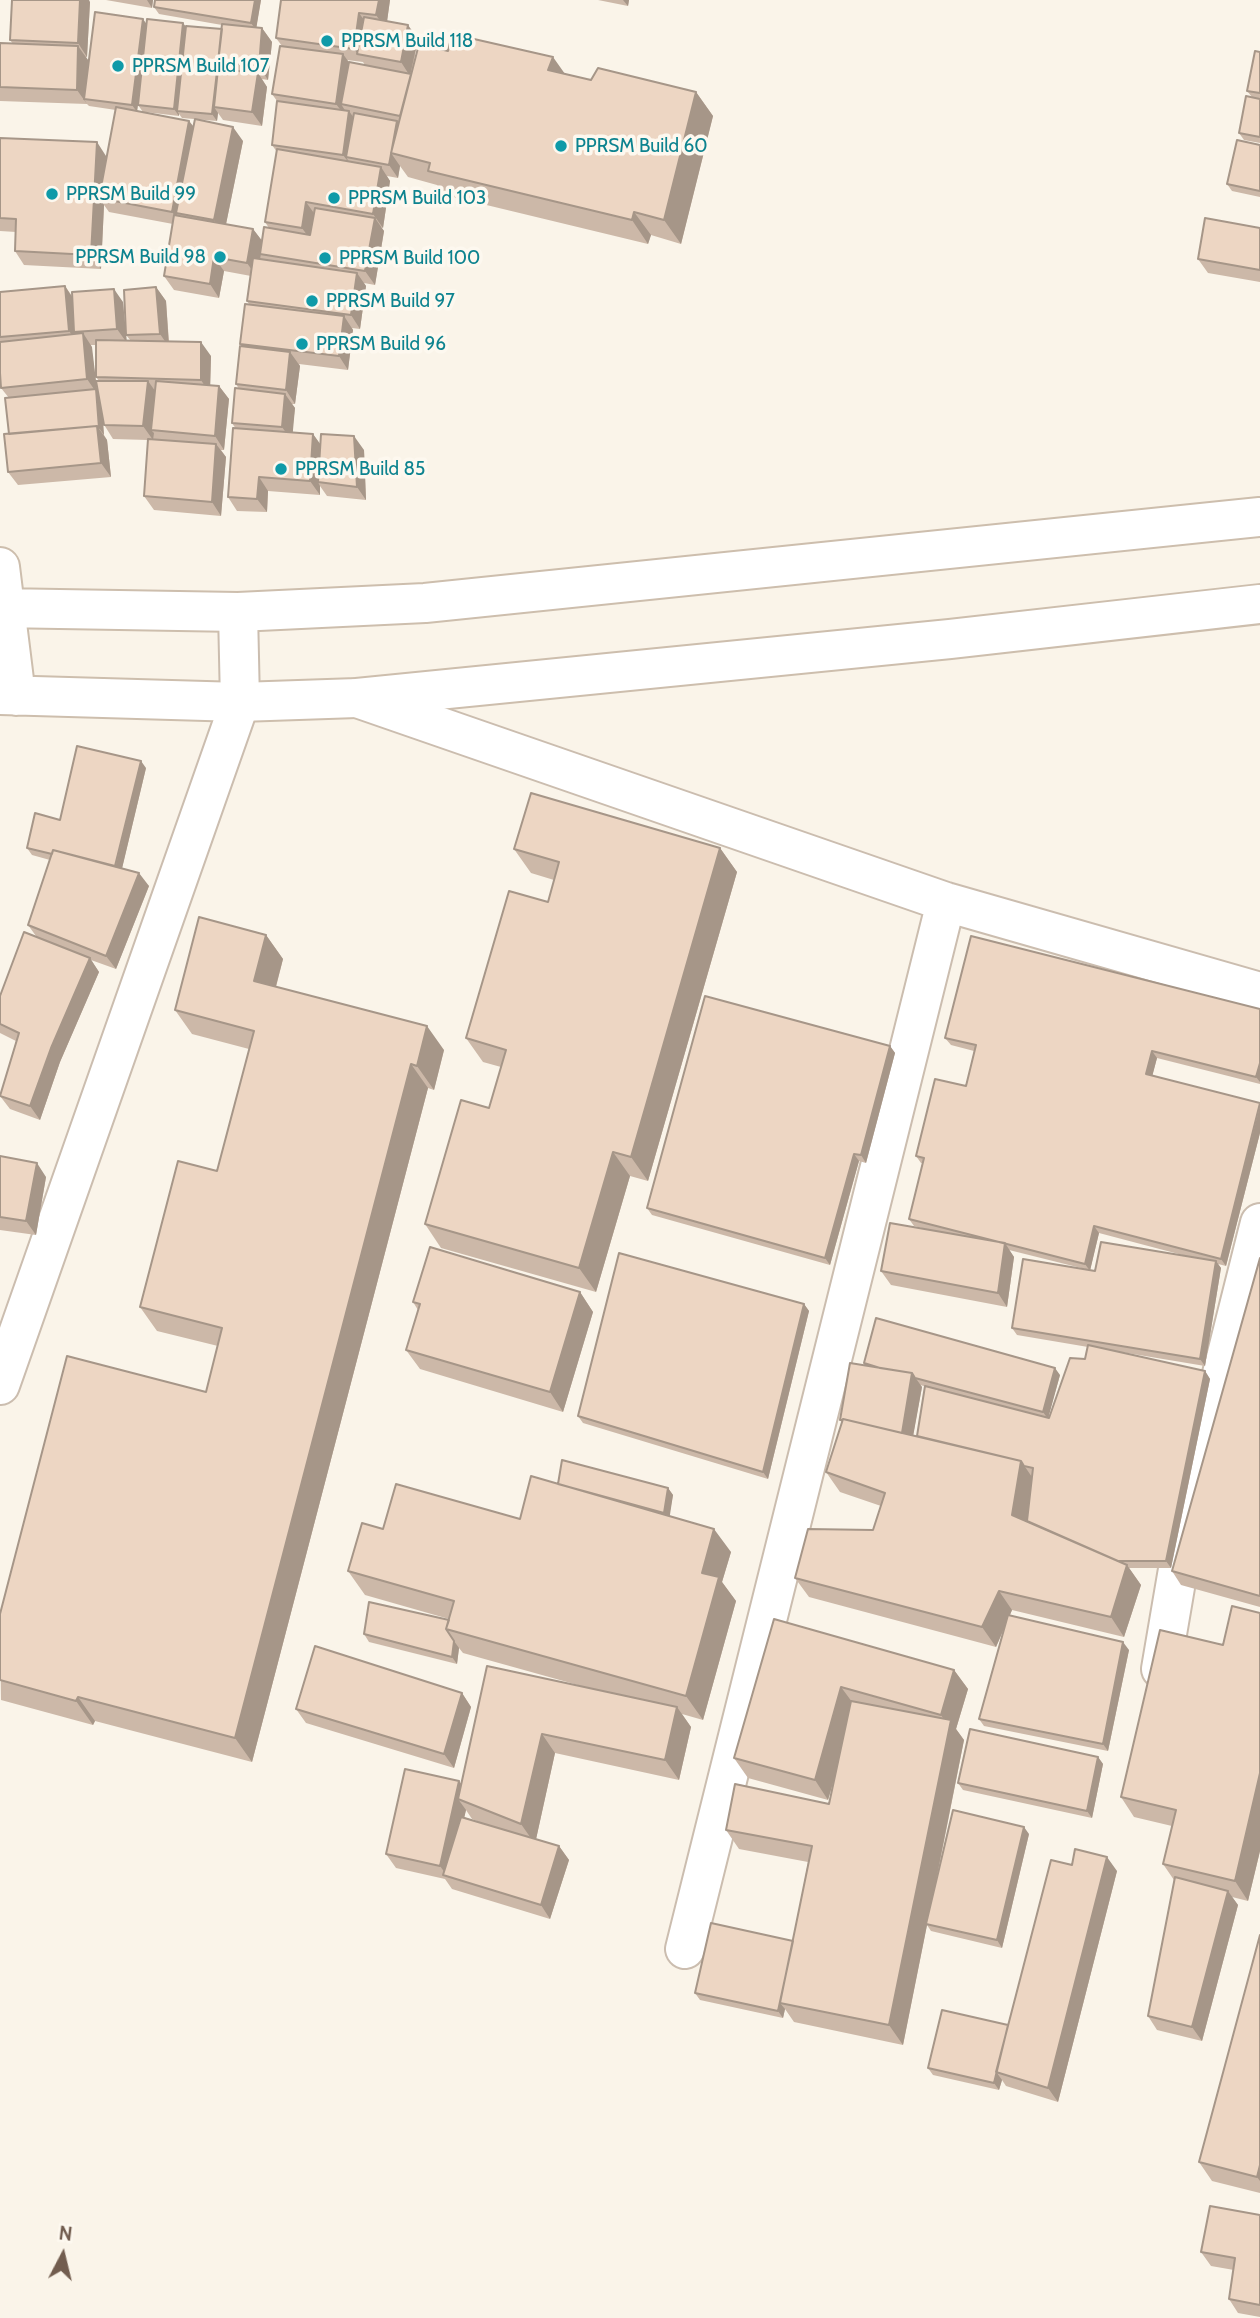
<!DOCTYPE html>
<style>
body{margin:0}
#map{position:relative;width:1260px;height:2318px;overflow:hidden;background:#faf4e9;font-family:Cabin,sans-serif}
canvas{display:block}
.north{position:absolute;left:28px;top:2220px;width:70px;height:70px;-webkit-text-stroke:5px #fdf8ef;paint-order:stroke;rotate:7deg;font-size:19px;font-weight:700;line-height:28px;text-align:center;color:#725d4f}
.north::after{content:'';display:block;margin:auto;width:24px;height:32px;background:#725d4f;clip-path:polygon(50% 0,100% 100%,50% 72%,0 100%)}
</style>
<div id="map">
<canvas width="1260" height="2318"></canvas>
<div class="north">N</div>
</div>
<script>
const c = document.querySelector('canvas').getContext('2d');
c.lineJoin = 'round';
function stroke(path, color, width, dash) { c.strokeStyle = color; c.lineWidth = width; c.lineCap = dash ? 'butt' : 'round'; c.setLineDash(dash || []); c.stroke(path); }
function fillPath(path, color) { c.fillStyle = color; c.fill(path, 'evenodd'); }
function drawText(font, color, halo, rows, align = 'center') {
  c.font = font + ' Cabin,sans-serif'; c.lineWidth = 7; c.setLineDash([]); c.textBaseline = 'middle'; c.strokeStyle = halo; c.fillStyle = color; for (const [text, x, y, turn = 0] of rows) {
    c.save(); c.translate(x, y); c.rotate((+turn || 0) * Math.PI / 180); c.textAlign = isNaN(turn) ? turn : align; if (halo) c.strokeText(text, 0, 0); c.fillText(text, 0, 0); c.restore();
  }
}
const street = new Path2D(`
 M357 698 946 902 1260 992
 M0 1385 240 702 238 612
 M1161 1669 1189 1505 1260 1223
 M685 1949 946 902`);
const secondary = new Path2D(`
 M0 567 16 696
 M0 608 238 612 425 603 1260 517
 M0 695 240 702 357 698 950 639 1260 604`);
stroke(street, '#cbbdaf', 42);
stroke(secondary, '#cdbead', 42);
stroke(street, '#fff', 38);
stroke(secondary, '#fff', 38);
fillPath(new Path2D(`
 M106 0H153L152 8Z
 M155 0H261L256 28H262L272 42 268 80 262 79 267 87 262 126 223 120 218 113 217 121 182 118 179 114V116L145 112 189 121 194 127 243 141 226 224 253 229 262 241 269 228 265 222 277 152 272 145 277 101 272 94 282 46 276 38 281 0H390L387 21 418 39 412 73 565 74 591 80 696 92 713 116 681 244 651 235 648 244 445 195 437 185 408 177 400 166 398 178 387 176 390 181 383 228 381 227 384 231 375 285 364 283 366 286 360 329 352 328 353 330 348 370 299 364 300 366 295 404H292L295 408 292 432 313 434 320 444 364 450 366 500 327 496 320 486V495L268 491 267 512 237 511 228 497 236 429 232 423 239 389 236 384 242 346 240 344 249 304 247 301 251 276 224 271 219 298 174 290 164 276 173 224 109 212 104 205 101 269 24 265 15 251 16 232 0 231V138L106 156V161L116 110 89 106 87 104 0 101V43L13 44 10 40 90 2 87 57H86L88 60V69L146 24 183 23 186 27 222 29V25L159 14 154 7ZM347 60 363 62 365 65 349 62ZM138 104V105L143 112 137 111Z
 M598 0H629L628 6Z
 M1260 52V143L1244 140 1239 133 1252 97 1247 91Z
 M1260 145V197L1232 191 1227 184Z
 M1260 228V282L1208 273 1198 259Z
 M65 286 72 296 123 302 126 341H131L126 335 156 287 166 301 169 342 211 356 210 385 219 386 229 399 224 450H221L226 457 221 516 154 510 144 496 148 440 113 439 103 423 104 435 107 440 111 477 18 485 8 472 9 398 1 388 0 373V292ZM91 345H96V377L99 381 98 393 97 390Z
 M146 768 122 868 149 886 116 969 91 960 99 972 60 1062 40 1120 10 1109 0 1096 16 1041 0 1033V996L36 936 28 925 50 860 32 855 27 848 60 820Z
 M720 848 737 872 648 1181 630 1176 596 1292 441 1248 425 1224 489 1108 501 1067 483 1062 466 1038 548 902 554 880 531 873 514 849Z
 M266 935 283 959 276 987 444 1050 434 1090 428 1088 252 1762 95 1721 93 1725 1 1700 0 1614 206 1392 218 1346 157 1331 140 1307 217 1171 249 1049 192 1034 175 1010Z
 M1260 1009V1084L1157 1058 1152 1076 1260 1103V1133L1226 1266 1218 1264 1221 1268 1205 1366 1115 1351 1205 1371 1210 1379 1171 1568H1129L1141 1585 1124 1637 1012 1610 1010 1615 1129 1650 1108 1751 984 1726 979 1719 1003 1631 996 1647 809 1597 795 1578 873 1530 881 1506 840 1492 826 1472 842 1423 840 1420 865 1365 864 1363 1060 1375 1048 1417 1085 1359 1088 1347 1017 1335 1012 1328 1085 1269 1009 1250 1014 1257 1007 1307 891 1285 881 1271 930 1230 914 1226 909 1219 923 1163H921L916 1156 966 1086 974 1051 951 1045 945 1038ZM1099 1233 1190 1257 1095 1271 1090 1270ZM920 1385 939 1390 917 1436 913 1435 922 1387Z
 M890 1046 895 1053 866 1163 859 1161 830 1265 652 1215 647 1208Z
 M0 1156 46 1177 36 1235 0 1230Z
 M1260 1258V1607L1181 1585 1172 1571Z
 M580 1292 593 1312 563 1412 420 1369 406 1350 418 1310 413 1302Z
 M804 1304 809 1311 768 1479 583 1423 578 1416Z
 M558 1484 668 1488 673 1495 669 1516 731 1552 722 1582 736 1601 703 1720 682 1714 691 1727 679 1780 555 1753 536 1839 559 1846 569 1860 550 1919 452 1889 445 1879 396 1868 386 1854 459 1781 462 1785 585 1687 463 1653 459 1648 457 1664 369 1642 364 1634 449 1619 365 1595 348 1571 383 1529 520 1519ZM466 1810 472 1819 484 1824 464 1817Z
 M1260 1613V1851L1248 1901 1232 1897 1238 1905 1202 2041 1157 2030 1148 2016 1174 1880 1163 1864 1172 1826 1134 1817 1121 1797 1223 1645Z
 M774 1619 954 1670 968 1689 956 1729 964 1740 933 1897 1029 1834 1002 1948 931 1931 927 1925 903 2045 794 2022 785 2009 783 2018 700 2000 695 1993 793 1941 808 1862 739 1849 726 1830 829 1804 836 1774 828 1800 748 1778 734 1758Z
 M462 1693 471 1707 454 1768 306 1723 296 1709Z
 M1098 1757 1103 1764 1092 1818 963 1790 958 1783Z
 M1072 1865 1117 1871 1058 2102 1006 2086 1002 2080 999 2090 933 2075 928 2068 1008 2025Z
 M1260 1935V2193L1212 2181 1199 2162Z
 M1260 2215V2317L1238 2313 1229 2299 1234 2270 1211 2266 1201 2252Z`), '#ccb8a8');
fillPath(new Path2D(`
 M80 0H89L90 2 87 57 78 43Z
 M147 0H153L152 8Z
 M255 0H261L256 30 251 23Z
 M379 0H390L386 29 376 15Z
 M623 0H629L628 6Z
 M359 13 369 27 358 54 354 49Z
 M143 19 148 26 137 112 132 105Z
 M183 23 188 30 177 111 179 114V116L174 109Z
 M408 25 418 39 410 76 401 62Z
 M262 28 272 42 268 80 259 66Z
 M78 46 88 60 87 100 84 99 87 104 77 90Z
 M343 54 353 68 341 104 346 112V117L336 104Z
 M553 57 570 81 548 70Z
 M218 63 223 70 214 107 218 113 217 121 212 114Z
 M258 73 267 87 262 126 252 112Z
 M696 92 713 116 681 244 664 220Z
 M349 111 358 124 346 157 353 168 343 155Z
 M189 121 199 134 176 213 182 222V225L172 212Z
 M397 121 406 135 391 153 400 166 398 178 389 165Z
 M233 127 243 141 224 234 214 220Z
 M97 142 106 156 104 199 99 198 104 205 101 269 91 255Z
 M381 167 390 181 383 228 373 214Z
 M306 202 316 216 312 242 302 228Z
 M634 212 651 235 648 244 632 220Z
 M375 218 384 231 375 285 365 271Z
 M253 229 263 242 257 277 247 263Z
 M214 257 224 271 219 298 210 284Z
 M357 273 366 286 360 329 351 315Z
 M65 286 74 300V332L78 338 79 344 69 331Z
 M156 287 166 301 169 347 160 334Z
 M114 289 123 302 127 343 117 329Z
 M344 316 353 330 348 370 339 356Z
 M83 333 92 347 97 390 101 396 104 435 99 428 96 392 87 379Z
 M201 342 211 356 210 394 201 380Z
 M290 352 300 366 295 404 286 390Z
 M148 381 158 395 151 430 154 433 153 440 143 426Z
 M219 386 229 399 224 450 215 436Z
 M285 394 295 408 292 441 282 427Z
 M97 426 107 440 111 477 101 463Z
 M313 434 323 448 318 482 320 486V495L310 481Z
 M354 436 364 450 366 500 357 487Z
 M216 444 226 457 221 516 212 502Z
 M259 477 268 491 267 512 257 499Z
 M141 761 146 768 120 877 115 869Z
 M720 848 737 872 648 1181 631 1157Z
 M139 873 149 886 116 969 106 956Z
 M266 935 283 959 271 1005 254 981Z
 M90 958 99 972 60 1062 40 1120 30 1106 51 1048Z
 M427 1026 444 1050 434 1090 417 1066Z
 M890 1046 895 1053 866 1163 861 1155Z
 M1152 1051 1157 1058 1151 1081 1146 1074Z
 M1260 1063V1082L1256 1077Z
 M411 1064 428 1088 252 1762 235 1738Z
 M1260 1106V1133L1226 1266 1221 1259Z
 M613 1152 630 1176 596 1292 579 1268Z
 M854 1154 859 1161 830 1265 825 1258Z
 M37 1163 46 1177 36 1235 26 1221Z
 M1094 1226 1099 1233 1090 1271 1085 1264Z
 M1005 1243 1014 1257 1007 1307 998 1293Z
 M1216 1261 1221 1268 1205 1366 1200 1359Z
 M580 1292 593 1312 563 1412 550 1392Z
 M804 1304 809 1311 768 1479 763 1472Z
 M1055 1368 1060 1375 1048 1419 1043 1412Z
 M1205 1371 1210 1379 1171 1568 1166 1561Z
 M912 1373 922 1387 911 1448 901 1435Z
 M1021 1461 1034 1480 1026 1534 1012 1515Z
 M668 1488 673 1495 669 1521 664 1513Z
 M714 1529 731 1552 722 1582 736 1601 703 1720 686 1696 702 1573Z
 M1127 1565 1141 1585 1124 1637 1111 1617Z
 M999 1591 1012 1610 996 1647 982 1627Z
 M454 1641 459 1648 457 1664 452 1657Z
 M1123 1642 1129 1650 1108 1751 1103 1744Z
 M954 1670 968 1689 956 1729 964 1740 903 2045 889 2025 949 1727 941 1715Z
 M841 1687 855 1706 828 1800 815 1780Z
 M462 1693 471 1707 454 1768 444 1754Z
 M78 1697 95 1721 93 1725 76 1701Z
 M677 1707 691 1727 679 1780 665 1760Z
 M542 1734 555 1753 535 1844 521 1824Z
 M1098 1757 1103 1764 1092 1818 1087 1811Z
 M1260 1773V1851L1248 1901 1235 1881Z
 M459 1781 469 1795 458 1799 466 1810 451 1878 448 1877 440 1866Z
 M1024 1827 1029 1834 1002 1948 997 1940Z
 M559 1846 569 1860 550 1919 541 1905Z
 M1107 1857 1117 1871 1058 2102 1048 2088Z
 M1228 1891 1238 1905 1202 2041 1192 2027Z
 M793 1941 780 2003 785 2009 783 2018 778 2011Z
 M997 2073 1002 2080 999 2090 994 2083Z
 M1260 2165V2181L1257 2177Z`), '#a69688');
const building = new Path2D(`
 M12 0H80L78 43 10 40Z
 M155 0H255L251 23 154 7Z
 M281 0H379L376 15 359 13 354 49 276 38Z
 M95 12 143 19 132 105 84 99Z
 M364 17 408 25 401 62 357 54Z
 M147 19 183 23 174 109 138 105Z
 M222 24 262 28 259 66 218 62Z
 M186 26 222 29 212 114 177 111Z
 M452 34 553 57 548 70 591 80 598 68 696 92 664 220 634 212 632 220 428 171 430 163 391 153 419 44 448 51Z
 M0 43 78 46 77 90 0 87Z
 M280 46 343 54 336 104 272 94Z
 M1255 51 1260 52V93L1247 91Z
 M349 62 411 74 400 116 341 104Z
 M218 69 258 73 252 112 214 107Z
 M1246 96 1260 99V137L1239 133Z
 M277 101 349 111 343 155 272 145Z
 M116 107 189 121 172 212 99 198Z
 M354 113 397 121 389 165 346 157Z
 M195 119 233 127 214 220 176 213Z
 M0 138 97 142 91 255 15 251 16 219 0 218Z
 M1237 140 1260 145V191L1227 184Z
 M277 149 381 167 373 214 306 202 302 228 265 222Z
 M315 208 375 218 365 271 260 254 264 227 310 235Z
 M174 215 253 229 247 263 214 257 210 284 164 276Z
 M1205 218 1260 228V270L1198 259Z
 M253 258 357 273 351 315 247 301Z
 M65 286 69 331 0 337V292Z
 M156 287 160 334 126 335 124 290Z
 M114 289 117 329 74 332 72 292Z
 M245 304 344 316 339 356 240 344Z
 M83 333 87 379 1 388 0 373V342Z
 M96 340 201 342V380L96 377Z
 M240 346 290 352 286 390 236 384Z
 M96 381H148L143 426 104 425Z
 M156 381 219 386 215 436 151 430Z
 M235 388 285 394 282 427 232 423Z
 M96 389 99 428 97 426 9 434 5 398Z
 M97 426 101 463 8 472 4 434Z
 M233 428 313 434 310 481 259 477 257 499 228 497Z
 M321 434 354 436 357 487 318 482Z
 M148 439 216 444 212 502 144 496Z
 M77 746 141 761 115 866 53 850 52 854 27 848 35 813 60 820Z
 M531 793 720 848 631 1157 613 1152 579 1268 425 1224 461 1100 489 1108 506 1050 466 1038 509 891 548 902 559 862 514 849Z
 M53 850 139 873 106 956 28 925Z
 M199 917 266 935 254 981 427 1026 417 1066 411 1064 235 1738 78 1697 76 1701 0 1680V1614L67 1356 206 1392 222 1328 140 1307 178 1161 217 1171 254 1031 175 1010Z
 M24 932 90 958 51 1048 30 1106 0 1096 19 1033 0 1024V996Z
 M971 936 1260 1009V1063L1256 1077 1152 1051 1146 1074 1260 1103 1221 1259 1094 1226 1085 1264 909 1219 924 1158 916 1156 935 1079 966 1086 976 1045 945 1038Z
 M705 996 890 1046 861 1155 854 1154 825 1258 647 1208Z
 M0 1156 37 1163 26 1221 0 1217Z
 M890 1223 1005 1243 998 1293 881 1271Z
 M1101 1242 1216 1261 1200 1359 1012 1328 1023 1259 1095 1271Z
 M430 1247 580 1292 550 1392 406 1350 420 1304 413 1302Z
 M619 1253 804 1304 763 1472 578 1416Z
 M1260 1258V1596L1172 1571Z
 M876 1318 1055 1368 1043 1412 915 1378 912 1373 880 1368 864 1363Z
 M1088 1345 1205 1371 1166 1561H1118L1027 1521 1033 1468 1024 1466 1021 1461 917 1436 925 1386 1049 1418 1070 1358 1085 1359Z
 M850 1363 912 1373 902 1433 843 1419 842 1420H840Z
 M843 1419 1021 1461 1012 1515 1127 1565 1111 1617 999 1591 982 1627 795 1578 808 1529 873 1530 885 1493 826 1472Z
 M562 1460 668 1488 664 1513 558 1484Z
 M531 1476 714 1529 702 1573 719 1577 686 1696 446 1629 454 1601 348 1571 362 1523 383 1529 396 1484 520 1519Z
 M369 1602 449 1620 446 1629 454 1641 452 1657 364 1634Z
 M1232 1606 1260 1613V1773L1235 1881 1163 1864 1176 1810 1121 1797 1160 1630 1223 1645Z
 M1008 1615 1123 1642 1103 1744 979 1719Z
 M774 1619 954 1670 941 1715 841 1687 815 1780 734 1758Z
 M315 1646 462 1693 444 1754 296 1709Z
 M487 1666 677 1707 665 1760 542 1734 521 1824 458 1799Z
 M851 1701 951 1720 889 2025 780 2003 812 1846 726 1830 735 1784 829 1804Z
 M970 1729 1098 1757 1087 1811 958 1783Z
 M405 1769 459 1781 440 1866 386 1854Z
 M953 1810 1024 1827 997 1940 926 1924Z
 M461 1817 559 1846 541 1905 443 1875Z
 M1075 1849 1107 1857 1048 2088 996 2072 1051 1860 1072 1865Z
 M1175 1877 1228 1891 1192 2027 1148 2016Z
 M711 1923 793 1941 778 2011 695 1993Z
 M1260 1935V2165L1257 2177 1199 2162Z
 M942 2010 1008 2025 994 2083 928 2068Z
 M1210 2206 1260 2215V2305L1229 2299 1235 2258 1201 2252Z`);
fillPath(building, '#edd6c3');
stroke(building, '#a69688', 2);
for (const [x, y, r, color] of [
 [327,41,7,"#0f9aa8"],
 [118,66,7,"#0f9aa8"],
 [561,146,7,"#0f9aa8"],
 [52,194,7,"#0f9aa8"],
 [334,198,7,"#0f9aa8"],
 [220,257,7,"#0f9aa8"],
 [325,258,7,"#0f9aa8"],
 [312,301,7,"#0f9aa8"],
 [302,344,7,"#0f9aa8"],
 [281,469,7,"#0f9aa8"]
]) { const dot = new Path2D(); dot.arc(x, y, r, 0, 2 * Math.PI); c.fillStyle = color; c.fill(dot); stroke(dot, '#fdf8ef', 2.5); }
drawText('19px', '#0d838f', '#fdf8ef', [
 ["PPRSM Build 118",341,41],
 ["PPRSM Build 107",132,66],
 ["PPRSM Build 60",575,146],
 ["PPRSM Build 99",66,194],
 ["PPRSM Build 103",348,198],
 ["PPRSM Build 98",206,257,"right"],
 ["PPRSM Build 100",339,258],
 ["PPRSM Build 97",326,301],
 ["PPRSM Build 96",316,344],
 ["PPRSM Build 85",295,469]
], 'left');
</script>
